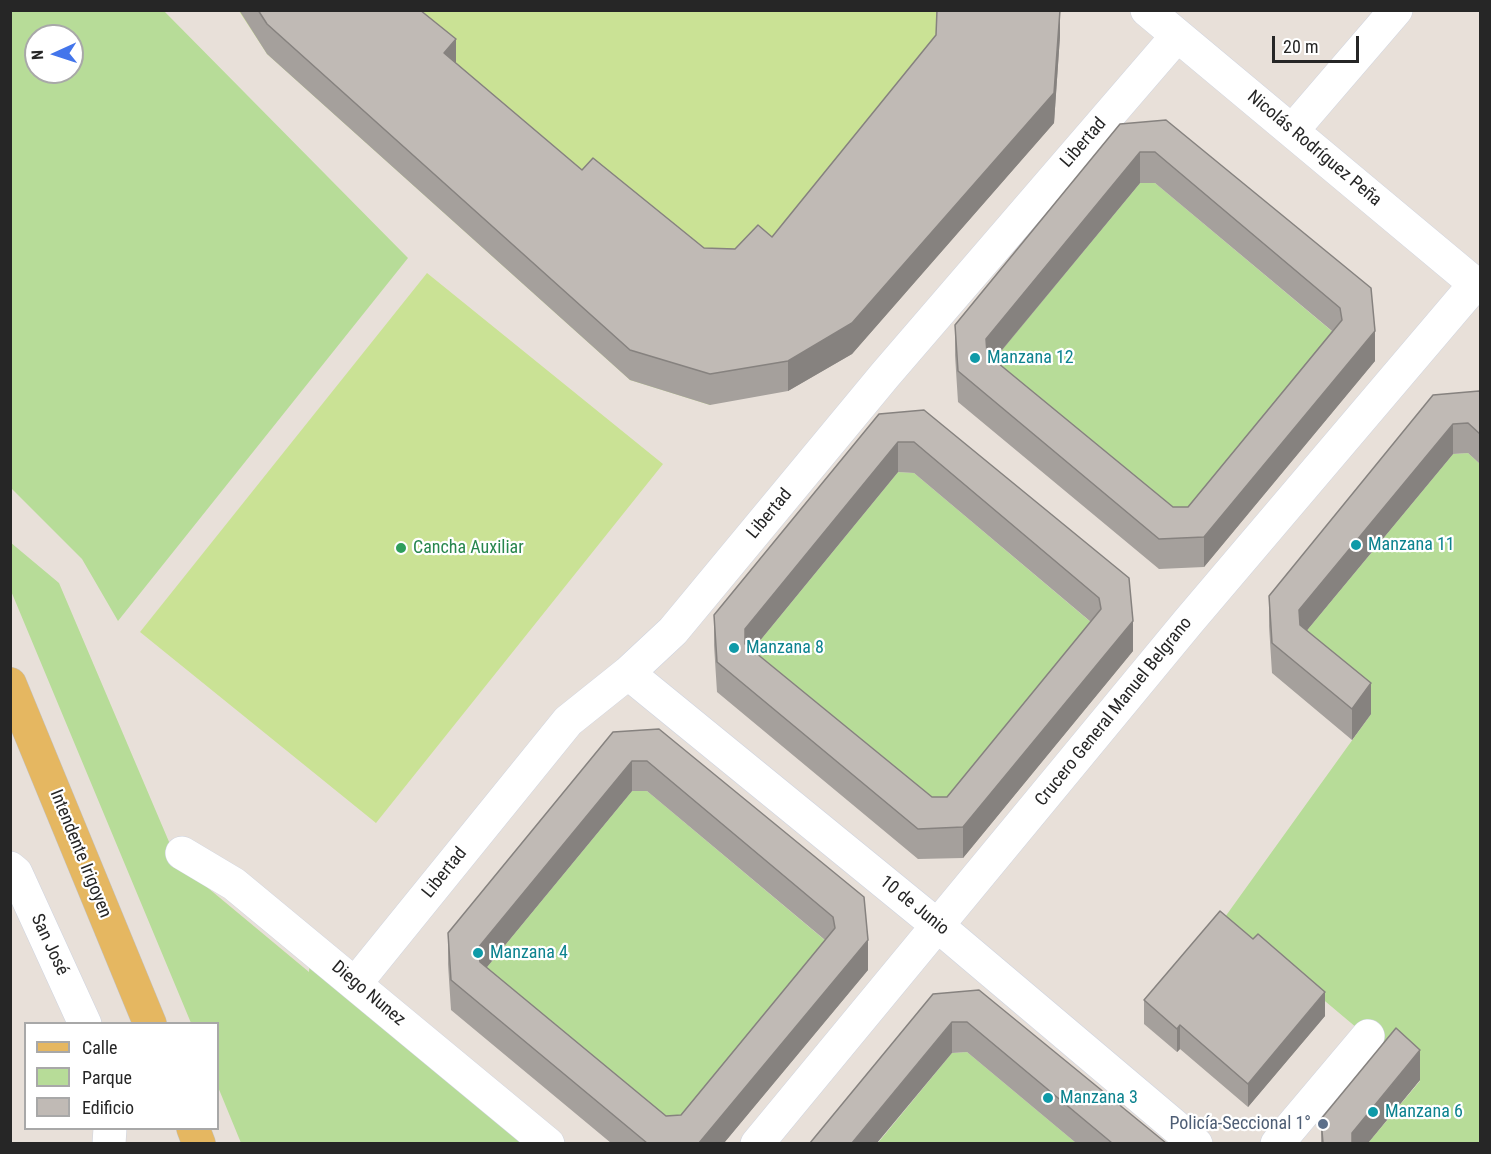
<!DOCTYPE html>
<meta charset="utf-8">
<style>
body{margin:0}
#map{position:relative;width:1491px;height:1154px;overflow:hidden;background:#e8e0d9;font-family:"Roboto Condensed",sans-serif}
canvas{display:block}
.frame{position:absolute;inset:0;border:12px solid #262626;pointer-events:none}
.legend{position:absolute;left:24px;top:1022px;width:195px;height:108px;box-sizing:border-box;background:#fff;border:2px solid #a8a8a8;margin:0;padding:8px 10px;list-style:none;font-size:18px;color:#262626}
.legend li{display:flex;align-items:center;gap:12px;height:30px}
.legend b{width:30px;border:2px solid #a8a8a8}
.north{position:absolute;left:24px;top:24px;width:60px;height:60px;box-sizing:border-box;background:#fff;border:2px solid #a8a8a8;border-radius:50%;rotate:267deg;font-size:16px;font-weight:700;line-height:24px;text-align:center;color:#262626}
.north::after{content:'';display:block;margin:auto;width:21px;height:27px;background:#4375eb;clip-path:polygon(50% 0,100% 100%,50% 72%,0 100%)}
.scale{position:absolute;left:1272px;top:36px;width:87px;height:27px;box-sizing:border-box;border:3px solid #262626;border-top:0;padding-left:8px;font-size:18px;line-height:21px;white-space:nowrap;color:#262626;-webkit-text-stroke:4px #fff;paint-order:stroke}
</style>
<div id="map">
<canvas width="1491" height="1154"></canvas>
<div class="frame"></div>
<ul class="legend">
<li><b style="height:8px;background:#e5b761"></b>Calle</li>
<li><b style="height:16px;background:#b7dc98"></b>Parque</li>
<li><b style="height:16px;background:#c0bab5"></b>Edificio</li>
</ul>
<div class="north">N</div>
<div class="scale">20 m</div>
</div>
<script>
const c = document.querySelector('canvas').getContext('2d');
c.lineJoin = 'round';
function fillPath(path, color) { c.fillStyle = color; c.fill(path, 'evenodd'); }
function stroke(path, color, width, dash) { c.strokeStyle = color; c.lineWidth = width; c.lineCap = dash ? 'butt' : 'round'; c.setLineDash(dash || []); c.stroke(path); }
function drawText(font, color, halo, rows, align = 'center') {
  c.font = font + ' "Roboto Condensed",sans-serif'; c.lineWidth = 4.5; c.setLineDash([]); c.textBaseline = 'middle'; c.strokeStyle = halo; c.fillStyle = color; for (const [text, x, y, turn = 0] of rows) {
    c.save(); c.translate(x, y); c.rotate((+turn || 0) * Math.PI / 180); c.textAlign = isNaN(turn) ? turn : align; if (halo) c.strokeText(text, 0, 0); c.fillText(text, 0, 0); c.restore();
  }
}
fillPath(new Path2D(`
 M10 11H164L408 258 118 621 82 559 11 488ZM36 36H72V72H36Z
 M1140 183H1155L1340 338 1188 537 986 369Z
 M1468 453 1480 464V1143H1368L1420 1081 1225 917 1371 714 1299 640 1453 454Z
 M898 472 914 473 1099 629 947 827 745 659Z
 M10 542 59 583 178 863 309 972 310 948 538 1143H241L218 1087V1024L191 1023 11 591Z
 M632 791H647L833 947 683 1143 478 978Z
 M967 1052 1076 1143 877 1144 952 1053Z`), '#b7dc98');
fillPath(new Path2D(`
 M239 11H1058L710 405 630 380 267 54Z
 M427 273 663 464 376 823 140 632Z`), '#cae295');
const minor = new Path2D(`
 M1147 10 1480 288
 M1292 131 1396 10
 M628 673 938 926 1196 1144
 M182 853 234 884 548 1144
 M10 868 16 873 85 1024
 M355 984 568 721 628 673 673 631 885 375 1177 36
 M109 1144 110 1128
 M757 1144 1188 622 1476 283
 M1277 1144 1368 1036`);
const major = new Path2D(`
 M10 684 150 1024
 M193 1128 199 1144`);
stroke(minor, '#ced3df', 34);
stroke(major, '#c2c2c2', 34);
stroke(minor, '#fff', 33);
stroke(major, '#e5b761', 33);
fillPath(new Path2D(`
 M239 10H420L456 63 582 170 704 248 735 249 772 237 1060 36 1054 123 852 354 788 391 710 405 630 380 267 54Z
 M1120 124 1371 288 1375 361 1204 567 1159 569 958 402 955 355V325ZM1140 183H1155L1332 331 1188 507H1173L994 360Z
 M1480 392V464L1468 453 1453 454 1307 630 1371 714 1352 740 1272 673 1269 626V596Z
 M879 414 1129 578 1133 651 963 858 918 859 717 692 714 645V615ZM898 472 914 473 1091 622 947 797H932L752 650Z
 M613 732 864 897 868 970 724 1143H611L451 1010 448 964V933ZM632 791H647L825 940 681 1115 666 1116 486 968Z
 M933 994 1166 1143H1076L967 1052 952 1053Z
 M1144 1000 1325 1016 1248 1107 1180 1049 1177 1052 1144 1024Z
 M1420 1080 1368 1143H1321V1119Z`), '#a5a09c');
fillPath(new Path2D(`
 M1060 10V36L1054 123 852 354 788 391V361Z
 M456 39V69L444 53Z
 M1140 152V183L986 369V339Z
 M1375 331V361L1204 567V537Z
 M1453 424V454L1299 640V610Z
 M898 442V472L745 659V629Z
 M1133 621V651L963 858V827Z
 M1371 683V714L1352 740V709Z
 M632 761V791L478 978V948Z
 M868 940V970L724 1143H699Z
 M1325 992V1016L1248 1107V1084Z
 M952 1022V1053L877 1143H852Z
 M1180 1025V1049L1177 1052V1029Z
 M1420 1050V1080L1368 1143H1352V1133Z`), '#86827f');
const building = new Path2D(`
 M258 10H420L456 39 444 53 582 170 593 158 704 248 735 249 758 225 772 237 936 35 937 10H1060L1054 93 852 323 788 361 710 374 630 350 267 24Z
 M1166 120 1371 288 1375 331 1204 537 1159 539 958 371 955 325 1120 124ZM1140 152H1155L1340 308 1342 320 1188 507H1173L987 354 986 339Z
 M1479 391 1480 392V434L1468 423 1453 424 1299 610 1300 625 1371 683 1352 709 1272 643 1269 596 1433 395Z
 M924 410 1129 578 1133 621 963 827 918 829 717 662 714 615 879 414ZM898 442H914L1099 598 1101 609 947 797H932L745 644V629Z
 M659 729 864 897 868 940 699 1143H647L451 980 448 933 613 732ZM632 761H647L833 917 835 928 681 1115 666 1116 480 962 478 948Z
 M1220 911 1253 939 1258 934 1325 992 1248 1084 1180 1025 1177 1029 1144 1000Z
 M979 990 1166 1143H1112L967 1022H952L852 1143H810L933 994Z
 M1396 1028 1420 1050 1352 1133V1143H1323L1321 1119Z`);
fillPath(building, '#c0bab5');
stroke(building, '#86827f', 1.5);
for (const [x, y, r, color] of [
 [975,358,6,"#0f9aa8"],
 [1356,545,6,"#0f9aa8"],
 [401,548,6,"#2e9e5b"],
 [734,648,6,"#0f9aa8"],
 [478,953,6,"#0f9aa8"],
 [1048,1098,6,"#0f9aa8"],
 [1373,1112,6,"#0f9aa8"],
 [1323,1124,6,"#5c6f8a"]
]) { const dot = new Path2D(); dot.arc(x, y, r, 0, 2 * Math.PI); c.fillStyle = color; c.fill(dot); stroke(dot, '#fff', 2); }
drawText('18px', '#262626', '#fff', [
 ["Libertad",1084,143,-49],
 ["Nicolás Rodríguez Peña",1314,149,40],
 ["Libertad",770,514,-50],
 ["Crucero General Manuel Belgrano",1114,712,-51],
 ["Intendente Irigoyen",80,854,68],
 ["Libertad",445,873,-51],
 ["10 de Junio",914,906,39],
 ["San José",49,945,65],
 ["Diego Nunez",368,994,40]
]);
drawText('18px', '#0d838f', '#fff', [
 ["Manzana 12",987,358],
 ["Manzana 11",1368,545],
 ["Manzana 8",746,648],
 ["Manzana 4",490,953],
 ["Manzana 3",1060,1098],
 ["Manzana 6",1385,1112]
], 'left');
drawText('18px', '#27864d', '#fff', [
 ["Cancha Auxiliar",413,548]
], 'left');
drawText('18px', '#4e5e75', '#fff', [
 ["Policía-Seccional 1°",1311,1124]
], 'right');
</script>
